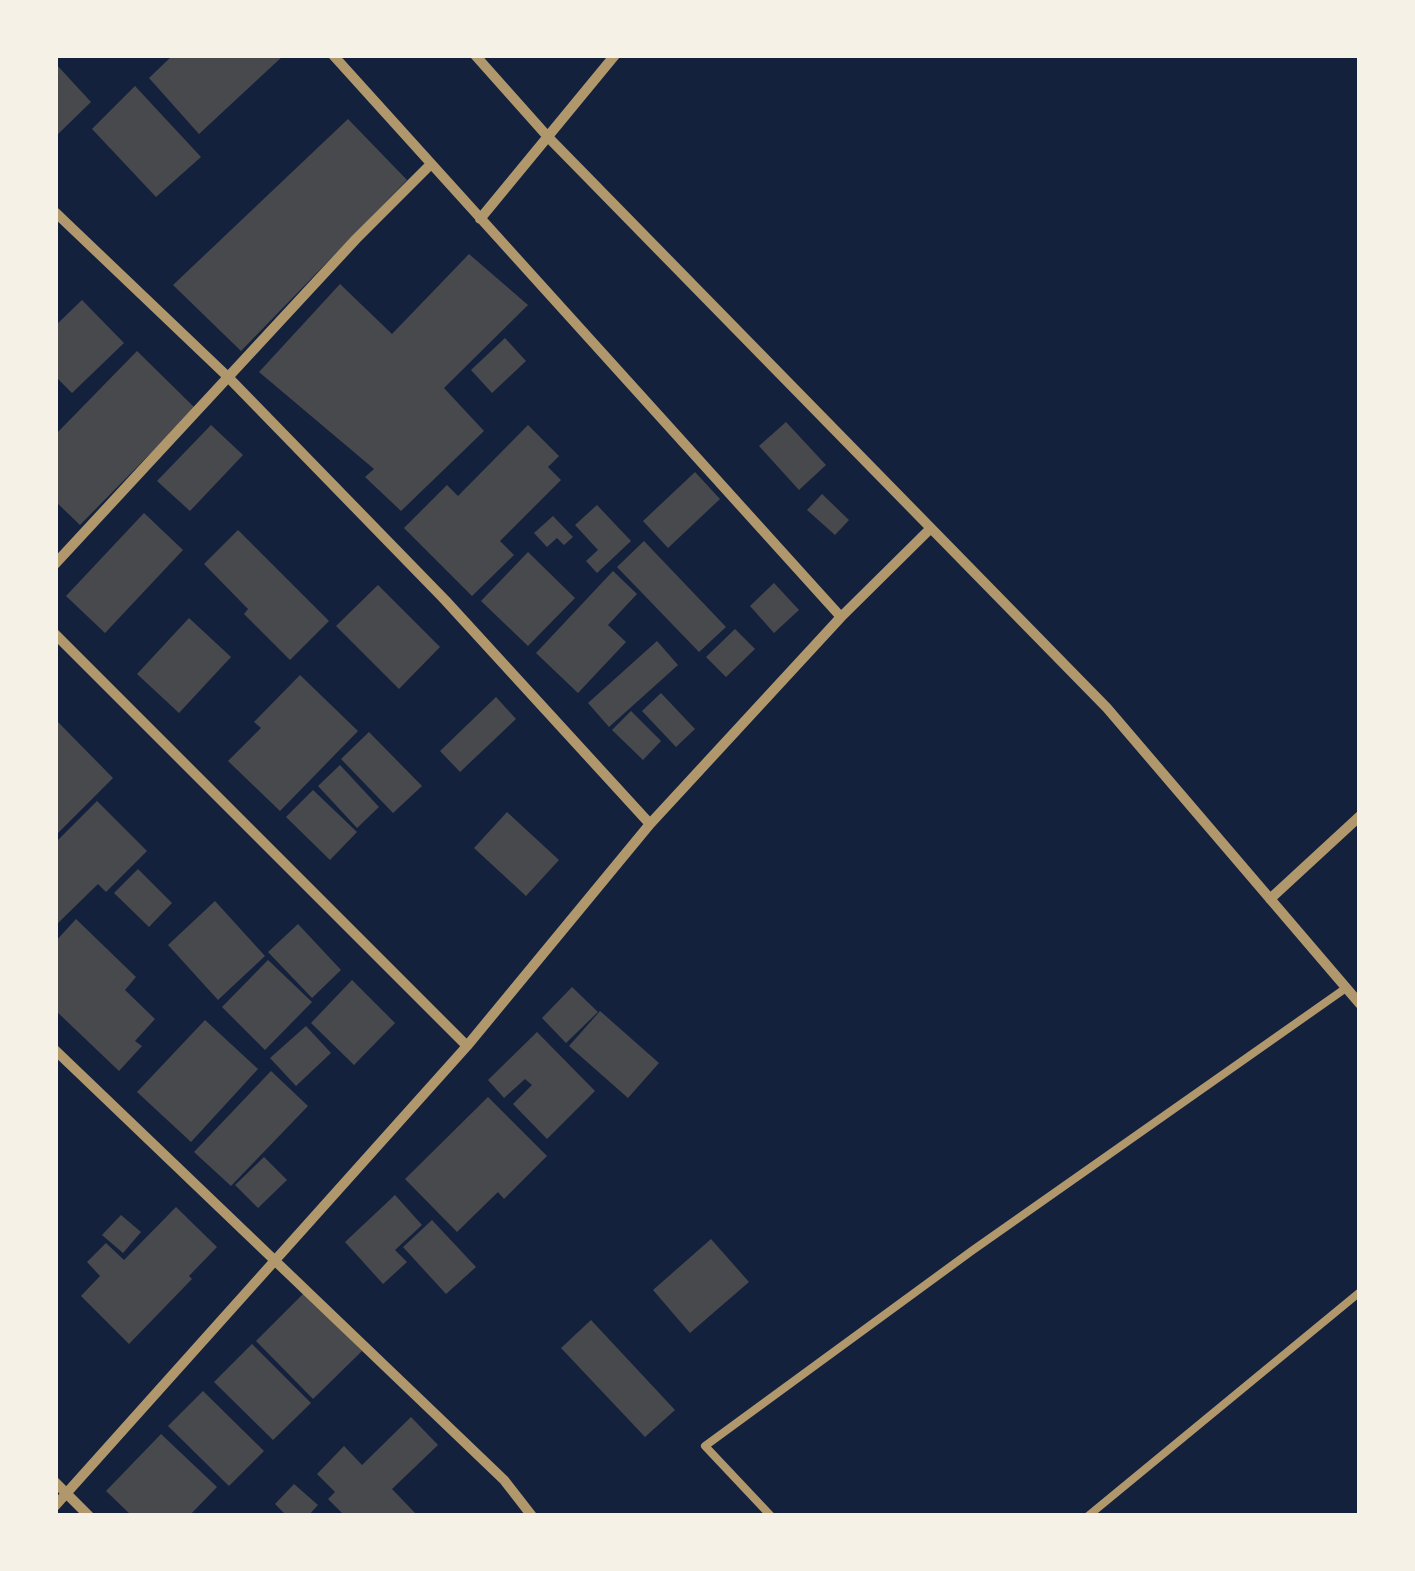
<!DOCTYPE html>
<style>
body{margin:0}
#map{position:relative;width:1415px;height:1571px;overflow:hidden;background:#14213d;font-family:"Asap Condensed",sans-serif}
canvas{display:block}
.frame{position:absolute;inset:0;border:58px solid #f6f1e7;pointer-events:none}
</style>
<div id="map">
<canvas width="1415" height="1571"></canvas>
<div class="frame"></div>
</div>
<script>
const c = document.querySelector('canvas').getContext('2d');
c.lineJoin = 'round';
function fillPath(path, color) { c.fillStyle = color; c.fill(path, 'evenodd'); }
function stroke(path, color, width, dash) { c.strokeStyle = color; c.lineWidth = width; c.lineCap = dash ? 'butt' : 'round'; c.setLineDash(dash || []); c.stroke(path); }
fillPath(new Path2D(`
 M173 55H284L199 134 149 78Z
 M55 63 91 102 55 137Z
 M135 86 201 157 156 197 92 129Z
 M348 119 407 180 241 351 173 285Z
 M469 254 528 305 444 388 484 431 401 511 365 477 374 469 259 372 340 284 392 334Z
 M82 300 124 343 72 393 55 376V326Z
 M505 338 526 361 492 393 471 370Z
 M137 351 195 408 80 525 55 501V435Z
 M786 422 826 465 799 490 759 446Z
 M211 425 243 455 190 511 157 481Z
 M528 425 559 456 548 467 561 480 500 541 514 555 472 596 404 528 447 485 458 496Z
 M695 472 720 499 668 548 643 521Z
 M822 494 849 520 835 535 807 510Z
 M597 505 631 541 597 573 586 561 598 550 575 525Z
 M144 513 183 550 105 633 66 596Z
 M553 516 573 537 564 545 557 538 547 547 534 533Z
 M238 530 329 621 290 660 244 614 248 609 204 564Z
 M644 541 726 627 699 652 617 567Z
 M528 552 575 598 528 646 481 601Z
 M613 571 637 594 608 625 626 642 578 693 536 653Z
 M774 583 799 610 774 633 750 606Z
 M378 585 440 647 399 689 336 626Z
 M189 618 231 657 179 713 137 674Z
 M735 629 755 649 726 677 706 657Z
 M657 641 678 665 609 727 588 703Z
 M300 675 358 731 280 811 228 761 261 728 254 722Z
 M661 693 695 729 676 747 642 711Z
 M496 697 516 719 460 772 440 751Z
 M631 711 661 741 643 760 612 730Z
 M57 721 113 778 55 836V723Z
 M369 732 422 786 393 813 341 759Z
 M340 765 379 807 357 828 318 786Z
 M313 790 357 832 330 860 286 817Z
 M97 801 147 851 106 892 98 884 55 926V843Z
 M507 812 559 860 526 896 474 848Z
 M138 869 172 903 149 927 114 893Z
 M215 901 265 956 218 1000 168 945Z
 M76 919 136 977 125 990 155 1019 135 1041 142 1046 119 1071 55 1010V942Z
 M298 924 341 970 312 998 268 952Z
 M268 960 312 1002 265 1050 222 1007Z
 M352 980 395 1023 354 1065 311 1023Z
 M572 987 598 1012 566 1043 542 1018Z
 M600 1011 659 1063 628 1098 569 1046Z
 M205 1020 258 1069 191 1142 137 1092Z
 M306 1026 331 1053 296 1086 270 1058Z
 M537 1032 595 1091 547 1139 513 1104 532 1085 525 1079 504 1098 488 1080Z
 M271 1071 308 1106 231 1186 194 1152Z
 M488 1097 547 1156 504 1199 498 1192 457 1232 405 1179Z
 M264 1157 287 1180 258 1208 235 1185Z
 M395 1195 422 1225 395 1250 407 1262 383 1284 345 1242Z
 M176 1207 217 1247 189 1276 192 1279 129 1344 81 1296 100 1276 87 1262 106 1243 124 1260Z
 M121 1215 141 1232 123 1253 102 1235Z
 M432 1220 476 1267 446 1294 403 1247Z
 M711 1239 749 1282 690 1333 653 1290Z
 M304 1293 362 1351 313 1399 256 1341Z
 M591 1320 675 1410 645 1437 561 1348Z
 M252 1344 311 1403 273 1440 214 1382Z
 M203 1391 264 1451 229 1486 168 1426Z
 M411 1417 438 1445 392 1489 418 1516H345L328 1499 335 1492 317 1474 344 1446 362 1465Z
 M161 1434 217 1487 189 1516H132L106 1491Z
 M294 1484 318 1505 308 1516H287L275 1504Z`), '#48494c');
stroke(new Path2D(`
 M771 1516 705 1446 973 1250 1346 988
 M1088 1516 1360 1292`), '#b1986c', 8);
stroke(new Path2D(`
 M333 55 841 617
 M475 55 548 137 1107 708 1360 1004
 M55 212 228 377 445 600 650 824
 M480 219 615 55
 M55 564 356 239 430 165
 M55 634 467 1046
 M1270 899 1360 816
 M55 1050 504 1480 532 1516
 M55 1482 89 1516
 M55 1506 467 1046 650 824 841 617 930 529`), '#b1986c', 10);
</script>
